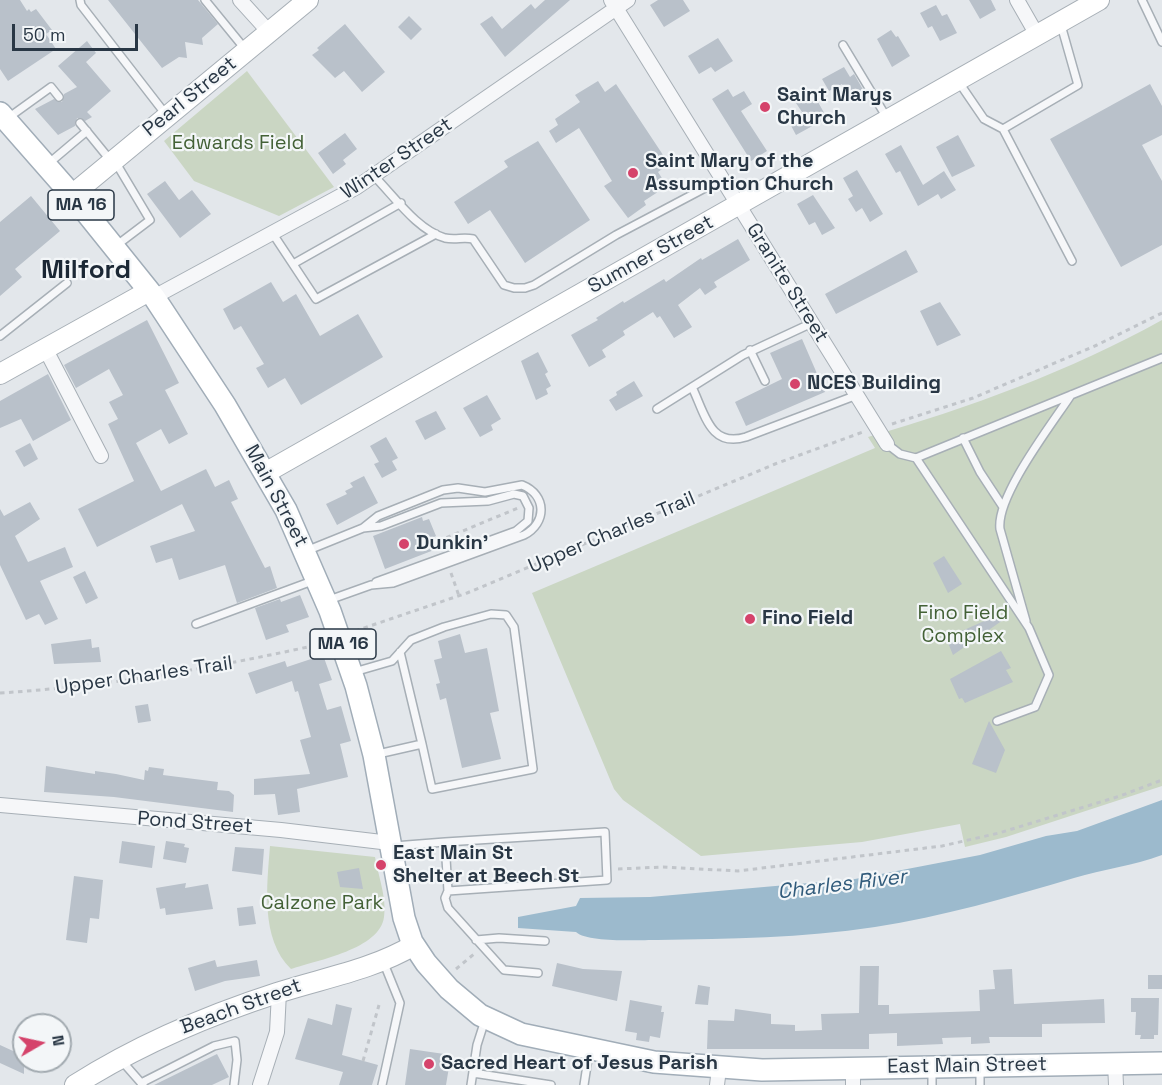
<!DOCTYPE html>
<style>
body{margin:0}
#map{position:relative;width:1162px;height:1085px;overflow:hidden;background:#e3e7eb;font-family:"Space Grotesk",sans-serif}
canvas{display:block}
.north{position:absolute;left:12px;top:1013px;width:60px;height:60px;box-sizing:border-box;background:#f3f6f8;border:2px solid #a2aab0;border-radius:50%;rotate:81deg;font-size:16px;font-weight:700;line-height:24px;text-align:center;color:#293745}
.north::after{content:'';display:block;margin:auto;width:21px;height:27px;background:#d5436b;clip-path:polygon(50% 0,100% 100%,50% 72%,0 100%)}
.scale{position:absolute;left:12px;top:24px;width:126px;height:27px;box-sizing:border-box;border:3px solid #293745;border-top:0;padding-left:8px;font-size:18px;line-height:21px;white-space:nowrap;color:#293745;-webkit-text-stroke:4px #f3f6f8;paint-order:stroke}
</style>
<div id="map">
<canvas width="1162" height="1085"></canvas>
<div class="north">N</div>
<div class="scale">50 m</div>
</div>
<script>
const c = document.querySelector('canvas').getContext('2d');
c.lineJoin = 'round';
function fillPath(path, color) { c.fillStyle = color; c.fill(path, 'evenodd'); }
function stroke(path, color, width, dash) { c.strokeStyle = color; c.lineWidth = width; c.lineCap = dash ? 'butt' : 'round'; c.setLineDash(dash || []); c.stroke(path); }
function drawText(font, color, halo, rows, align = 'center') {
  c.font = font + ' "Space Grotesk",sans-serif'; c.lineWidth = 4.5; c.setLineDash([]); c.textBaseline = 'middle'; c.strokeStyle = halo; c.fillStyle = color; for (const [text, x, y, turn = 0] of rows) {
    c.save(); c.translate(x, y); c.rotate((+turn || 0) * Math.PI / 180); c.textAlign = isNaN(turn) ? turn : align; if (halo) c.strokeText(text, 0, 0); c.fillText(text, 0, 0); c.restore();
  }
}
fillPath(new Path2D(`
 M247 71 334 187 279 216 194 181 164 141Z
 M1162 320V786L1006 837 965 847 960 824 862 842 701 856 623 800 614 789 532 593 875 448 868 437C969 408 1070 371 1162 320Z
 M270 846 375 857C378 875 387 898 384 917 380 949 318 960 291 969 260 939 267 885 270 846Z`), '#cad6c3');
fillPath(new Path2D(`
 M1162 800V855C1133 866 1103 869 1074 878 1009 897 942 917 875 927 802 938 730 939 657 940 639 940 588 943 576 932L518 928V917L576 906 580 898 650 897 855 879 980 855 1046 836 1077 831Z`), '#9cbacd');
fillPath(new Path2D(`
 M0 0H20L27 11 29 9 31 12 36 9 52 30 46 34 56 49 8 81 0 69Z
 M108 0H198L218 24 202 38 203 45 185 42 187 58 179 57 162 68Z
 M545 0H570L505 57 480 24 492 16 502 29 531 4 535 9Z
 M658 0H683L690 11 664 27 650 5Z
 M969 0H991L996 10 980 19Z
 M936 5 942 16 947 14 957 33 940 41 932 26 928 28 920 13Z
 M409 16 422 29 411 40 398 27Z
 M345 24 385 72 362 92 344 71 335 78 312 55 319 50 317 48Z
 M891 30 896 37 898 36 910 56 892 67 877 39Z
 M718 38 733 61 715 72 711 67 699 74 688 56Z
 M87 41 96 53 86 62 111 91 87 112 92 117 85 121 77 118 75 126 58 135 35 109 54 99 62 102 64 94 77 87 58 66Z
 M844 67 850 77 854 74 865 93 852 101 842 84 829 91 822 79Z
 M598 81 605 92 616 84 669 164 658 172 667 186 644 201 646 205 628 218 604 186 612 181 579 128 556 143 549 131 558 125 555 119 580 102 575 95Z
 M1150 84 1162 106V135L1142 145 1162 181V245L1121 267 1050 139Z
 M728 89 733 97 744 91 752 104 741 111 767 151 751 161 712 99Z
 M813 93 827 118 796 135 788 120 802 112 796 103Z
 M345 133 357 149 343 160 346 164 333 174 318 153Z
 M958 135 975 166 952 177 936 147Z
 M538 141 590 220 525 263 490 210 468 224 454 202 508 167 504 161Z
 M901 145 923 185 944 171 956 190 941 199 938 194 918 206 900 171 896 173 885 154Z
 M857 170 883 214 870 222 862 208 856 212 848 199 853 196 843 178Z
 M165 181 179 200 192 190 211 214 180 238 147 194Z
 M813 195 835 228 822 235 815 222 809 225 797 204Z
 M31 196 60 231 15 269 22 277 0 296V222Z
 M738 239 750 260 714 282 717 287 705 295 700 288 678 305 692 327 674 338 660 316 657 318 653 312 623 331 625 335 602 350 606 357 589 367 571 335 598 320 596 318 623 301 624 303 664 279 666 282 701 258 702 260Z
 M906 250 918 272 836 314 825 294Z
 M271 282 283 302 296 294 320 336 358 314 383 357 301 405 285 378 268 388 256 368 264 364 241 326 234 330 223 309Z
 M940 302 961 335 937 346 920 311Z
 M147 320 179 383 165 390 188 434 169 444 161 429 136 443 161 491 206 469 215 487 229 480 238 499 231 502 265 568 270 566 277 588 237 603 225 565 179 580 172 558 156 563 150 546 195 531 182 504 97 547 78 509 134 481 108 424 118 419 109 402 123 395 109 369 76 388 64 365Z
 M802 339 825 392 746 426 735 402 782 379 770 353Z
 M538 352 548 372 545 374 551 386 546 389 548 394 536 400 521 361Z
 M48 374 71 420 33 441 21 419 0 428V401Z
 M634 381 643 396 616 411 609 400 617 395 616 392Z
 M487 395 501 419 491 425 493 430 480 437 463 408Z
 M436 411 446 429 425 440 415 421Z
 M386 437 398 458 392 461 397 470 382 478 374 464 379 462 370 446Z
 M30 443 38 459 24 467 15 451Z
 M364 476 378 503 337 525 326 504 347 494 345 491 353 487 350 483Z
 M30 502 40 519 15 536 28 562 65 547 73 567 40 581 58 619 45 625 39 614 26 620 0 565V509L4 516Z
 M422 517 423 521 429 519 436 536 430 539 434 550 385 569 373 536Z
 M944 556 962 584 948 593 933 563Z
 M85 571 98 598 86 604 73 577Z
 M300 595 309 617 286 625 289 632 266 640 255 608 280 599 281 602Z
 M1000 614 1003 620 953 655 946 638Z
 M460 634 465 653 487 648 499 711 490 713 501 759 462 768 446 698 440 700 436 684 440 683 434 660 442 658 438 641Z
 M91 639 92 648 99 647 101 662 54 664 51 644Z
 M1001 651 1011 668 1006 670 1013 682 965 703 962 698 959 699 950 679Z
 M323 655 332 680 319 684 327 710 341 706 351 741 340 744 348 777 297 789 300 812 278 815 275 794 254 795V779L310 774 300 740 311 737 298 691 295 692 292 681 256 694 248 673 285 661 287 667Z
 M148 704 151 721 138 723 135 706Z
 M989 721 1005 750 996 773 972 764Z
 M46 766 95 774V771L116 774 144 780 145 770 148 771 149 767 164 769 163 775 218 782 217 790 229 791 234 795 233 812 114 797 44 792Z
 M122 841 155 846 152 868 119 863Z
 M166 841 185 844 184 847 189 848 186 863 163 859Z
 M235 847 264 849 262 875 232 871Z
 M359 868 363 889 340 887 337 872Z
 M74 876 103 880 99 919 90 918 87 943 66 940Z
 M186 883 185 888 208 884 213 909 166 915 165 908 160 909 156 888Z
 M253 906 256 924 239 926 237 908Z
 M215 960 217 967 257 960 260 976 225 981 195 991 188 968Z
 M557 963 583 969 622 971 617 1001 552 986Z
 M860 966H879L878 1005H889V1014L980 1011 979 990 995 989 993 970 1012 969 1014 1004 1104 999 1105 1023 1042 1024V1037H989L990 1043 971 1044V1037L942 1038 943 1044 897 1046V1033L869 1034V1049H707L708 1020 734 1021 735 1009 771 1014V1024L795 1025V1031L822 1030 821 1014 859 1013Z
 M1148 975H1162V989H1148Z
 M698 985 710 987 708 1005 695 1004Z
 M1131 998H1159L1158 1035H1154V1039H1140L1141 1035H1135L1136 1012H1131Z
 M630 1000 662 1006 661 1012H664L660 1038 650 1036 649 1042 636 1040 637 1033 625 1031Z
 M336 1004 352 1008 342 1055 378 1065 372 1085H339L343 1072 295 1059 308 1018 332 1025Z
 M0 1045 24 1056V1074L0 1063Z
 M410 1049 451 1055 446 1085H405Z
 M217 1054 229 1077 212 1085H154Z`), '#b9c1ca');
const lane = new Path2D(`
 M80 0 81 5 167 116
 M205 0 245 49
 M1142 0 1162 42
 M843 45 887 118
 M958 81 984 119 1003 129 1078 85 1061 25
 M8 118 51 87 59 97
 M80 123 111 161
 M1003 129 1072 261
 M116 163 150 220 117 245
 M48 164 87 131
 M374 176C394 196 417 230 445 238 455 240 464 237 473 239L504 285 514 288H525L534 285 616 235 722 179
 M273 234 316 299 436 234
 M293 264 401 203
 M0 336 67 283
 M750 350 765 381
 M692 387C705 414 710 448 746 437L857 395
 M657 409 743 355 812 323
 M963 438 980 472 1003 507
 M887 444 900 454 916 458 1162 358
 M916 458 1029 628 1049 675 1035 707 997 721
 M363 528 381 526 441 503 488 501 514 494 523 496 529 508 528 521 516 531 376 582
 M306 551 363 528 378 516 443 490 458 488 485 492 522 485C547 495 547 523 524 535L393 583 371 585 329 600
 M1026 621 1000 529C996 496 1052 424 1071 395
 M196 624 315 580
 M400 652 422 744
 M354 672 392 661 411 640 444 627 491 614 506 615 514 627 533 769 432 789 422 744 378 754
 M445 842 605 832 607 880 448 891 445 898 448 908 504 970 538 973
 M394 846 445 842 448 891
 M476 940 499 938 545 941
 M121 1060 143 1085
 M932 1069V1085
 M473 1073 551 1085
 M141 1083 214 1046 235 1041 237 1060 234 1085
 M382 1085 400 1003 383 961
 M471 1085 477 1045 485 1020
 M584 1085 589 1052
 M980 1085V1070`);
const street = new Path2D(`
 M240 0 269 32
 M611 0 887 444
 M1017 0 1037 35
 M154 297 357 187 628 0
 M46 350 101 456
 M0 805 281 830 390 843
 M1115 1063 1116 1085
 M260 1085 277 1032 279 992
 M717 1085 719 1069
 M853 1085V1068`);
const secondary = new Path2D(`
 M72 195 308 0
 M0 374 149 291
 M265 473 1099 0
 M75 1085C138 1045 206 1016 277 993 323 978 372 970 414 945`);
const primary = new Path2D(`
 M0 113 72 195 154 297 225 405 286 510 330 611 356 686 374 755 404 918 412 942 426 963 449 989 480 1015 521 1034 654 1062 762 1070 1162 1063`);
stroke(lane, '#a7afb6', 10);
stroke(street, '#a7afb6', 16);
stroke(secondary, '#a7afb6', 22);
stroke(primary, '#a1adb8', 24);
stroke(new Path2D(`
 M892 424 973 398 1097 345 1162 313
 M439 548 436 542 518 508
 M451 573 459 596
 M355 631 467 593 775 464 863 432
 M0 693C109 686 214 668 321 644
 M618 869 663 867 738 871 942 846 999 833 1120 796 1162 780
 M456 969 474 954
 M363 1061 379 1005`), '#c1c5ca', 3, [4.5, 4.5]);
stroke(lane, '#f6f7f9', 7);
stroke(street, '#f6f7f9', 14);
stroke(secondary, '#fff', 20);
stroke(primary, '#fff', 21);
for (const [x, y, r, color] of [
 [765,107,6,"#d5436b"],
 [633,173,6,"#d5436b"],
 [795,384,6,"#d5436b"],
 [404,544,6,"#d5436b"],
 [750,619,6,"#d5436b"],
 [381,865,6,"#d5436b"],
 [429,1064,6,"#d5436b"]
]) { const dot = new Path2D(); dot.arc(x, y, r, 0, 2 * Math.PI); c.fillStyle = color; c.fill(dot); stroke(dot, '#f3f6f8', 2); }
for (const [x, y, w] of [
 [81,205,66],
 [343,644,66]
]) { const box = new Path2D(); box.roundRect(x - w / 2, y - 15, w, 30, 4.5); c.fillStyle = '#f3f6f8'; c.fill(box); stroke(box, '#293745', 1.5); }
drawText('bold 18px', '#293745', null, [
 ["MA 16",81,205],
 ["MA 16",343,644]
]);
drawText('bold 20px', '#293745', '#f3f6f8', [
 ["Saint Marys",777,96],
 ["Church",777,119],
 ["Saint Mary of the",645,162],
 ["Assumption Church",645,185],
 ["NCES Building",807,384],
 ["Dunkin'",416,544],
 ["Fino Field",762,619],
 ["East Main St",393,854],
 ["Shelter at Beech St",393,877],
 ["Sacred Heart of Jesus Parish",441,1064]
], 'left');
drawText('20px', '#293745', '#f3f6f8', [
 ["Pearl Street",190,97,-39],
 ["Winter Street",397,159,-34],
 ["Sumner Street",651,255,-29],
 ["Granite Street",787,283,58],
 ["Main Street",276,496,62],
 ["Upper Charles Trail",612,533,-23],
 ["Upper Charles Trail",144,676,-8],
 ["Pond Street",195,823,4],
 ["Beach Street",241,1007,-20],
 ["East Main Street",967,1066,-1]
]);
drawText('20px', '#436136', '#f3f6f8', [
 ["Edwards Field",238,144],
 ["Fino Field",963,614],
 ["Complex",963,637],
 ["Calzone Park",322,904]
]);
drawText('italic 21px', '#315b7b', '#f3f6f8', [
 ["Charles River",842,885,-7]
]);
drawText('bold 26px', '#1c2835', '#f3f6f8', [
 ["Milford",86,271]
]);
</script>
